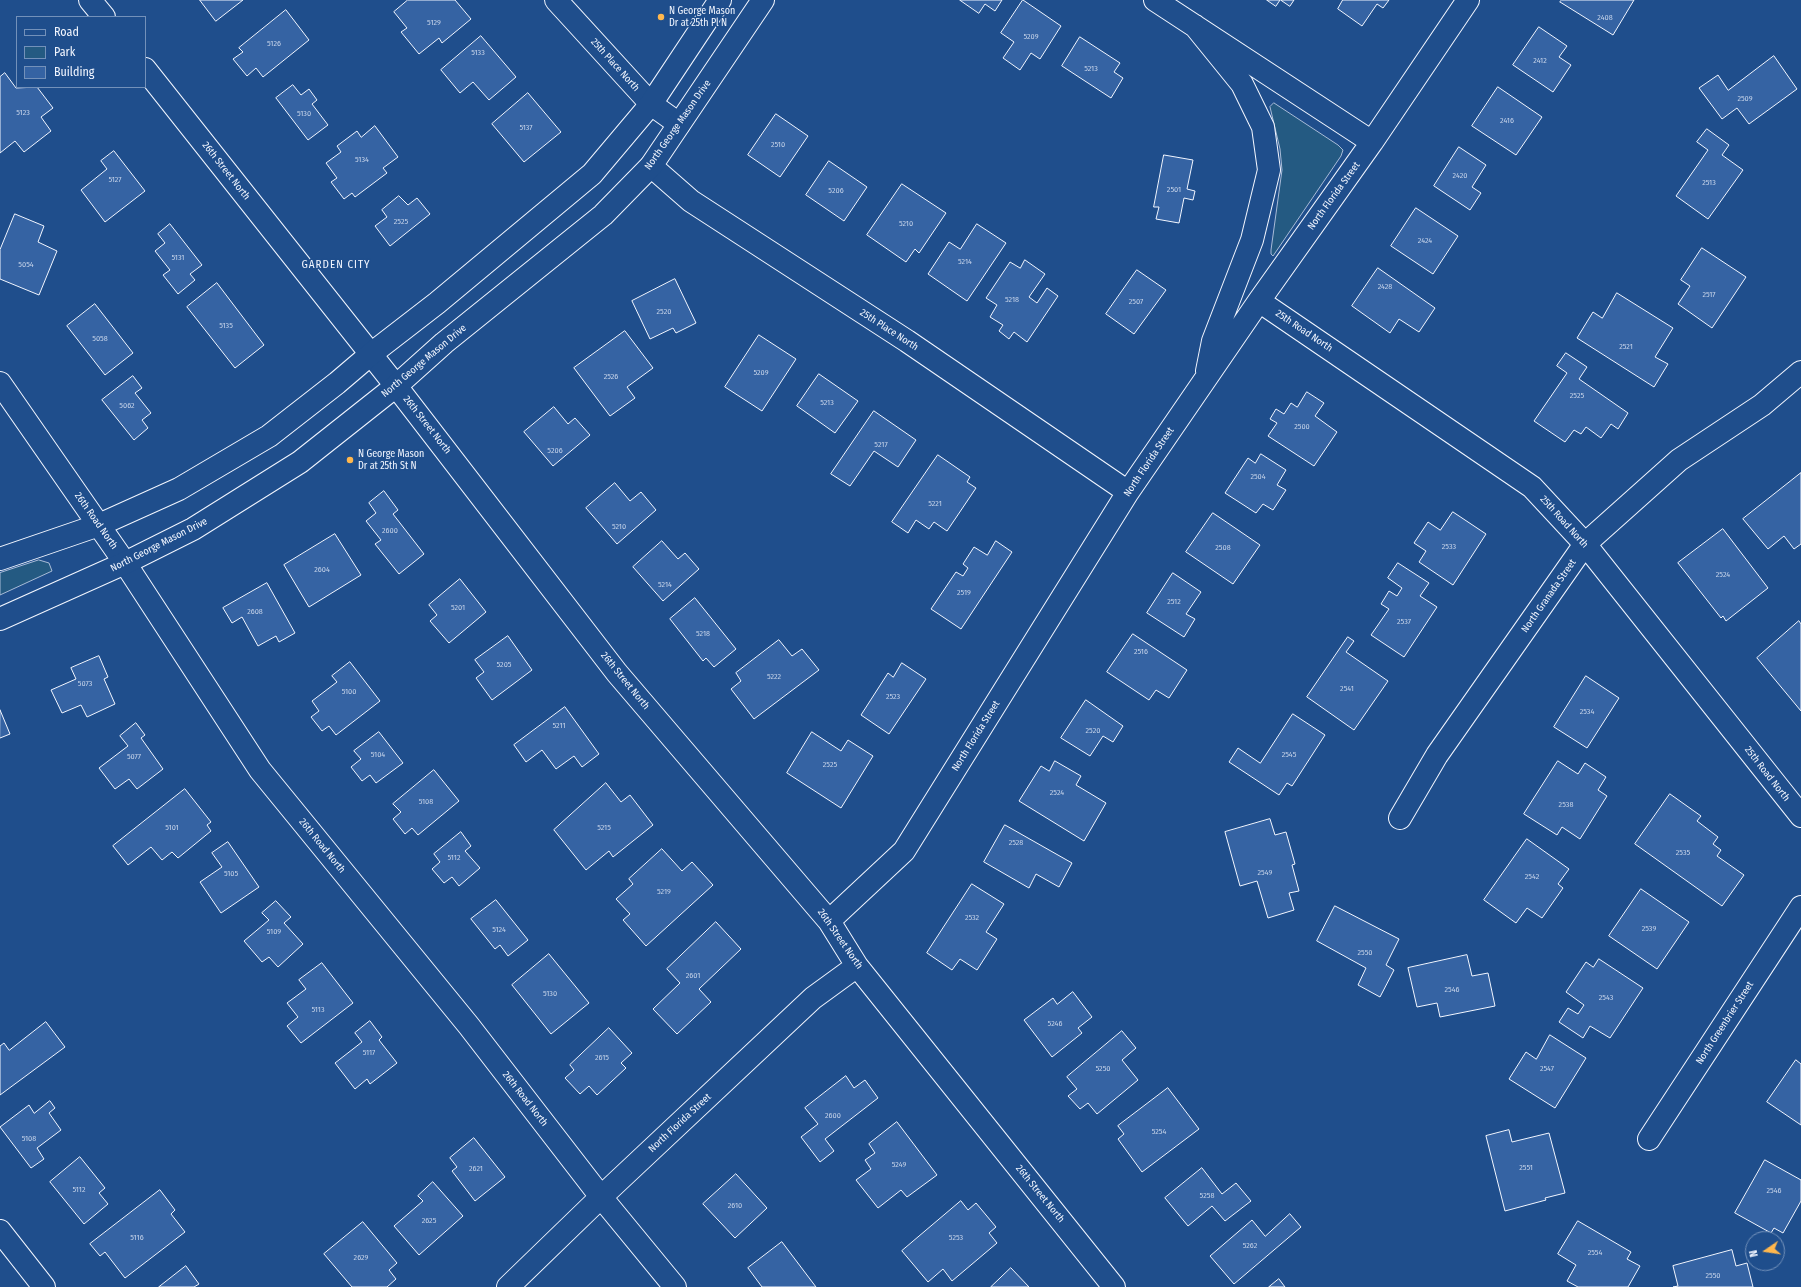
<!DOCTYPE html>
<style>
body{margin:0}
#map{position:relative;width:1801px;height:1287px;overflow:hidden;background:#1f4e8c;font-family:"Fira Sans Condensed",sans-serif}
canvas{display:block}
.legend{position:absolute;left:16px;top:16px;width:130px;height:72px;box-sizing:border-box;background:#1f4e8c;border:1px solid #7391ba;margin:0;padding:5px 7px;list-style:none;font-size:12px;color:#f2f6ff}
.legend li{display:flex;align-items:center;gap:8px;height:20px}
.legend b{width:20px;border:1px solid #7391ba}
.north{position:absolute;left:1745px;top:1231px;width:40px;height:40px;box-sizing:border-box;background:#1f4e8c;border:1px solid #7391ba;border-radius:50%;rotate:257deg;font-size:11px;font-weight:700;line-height:16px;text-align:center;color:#f2f6ff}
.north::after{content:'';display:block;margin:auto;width:14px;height:18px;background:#ffb74d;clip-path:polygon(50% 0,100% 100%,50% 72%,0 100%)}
</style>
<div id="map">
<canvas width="1801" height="1287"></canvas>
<ul class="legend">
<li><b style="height:5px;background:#1f4e8c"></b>Road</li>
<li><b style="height:11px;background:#245a82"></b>Park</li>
<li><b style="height:11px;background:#3563a3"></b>Building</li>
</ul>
<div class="north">N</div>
</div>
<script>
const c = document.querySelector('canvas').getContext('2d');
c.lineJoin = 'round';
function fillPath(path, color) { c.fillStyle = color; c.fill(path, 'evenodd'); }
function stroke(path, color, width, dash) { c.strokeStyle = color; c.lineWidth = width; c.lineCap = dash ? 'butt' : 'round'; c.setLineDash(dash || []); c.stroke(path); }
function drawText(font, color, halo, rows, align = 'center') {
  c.font = font + ' "Fira Sans Condensed",sans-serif'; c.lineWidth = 3; c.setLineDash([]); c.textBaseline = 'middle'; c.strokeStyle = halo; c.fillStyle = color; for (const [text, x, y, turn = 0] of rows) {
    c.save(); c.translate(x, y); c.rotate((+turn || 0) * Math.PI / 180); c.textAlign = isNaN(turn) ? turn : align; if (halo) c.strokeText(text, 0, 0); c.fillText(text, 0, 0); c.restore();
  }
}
const green = new Path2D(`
 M1274 103 1338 145 1343 150 1341 156 1273 256 1271 254V250L1282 170 1280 149 1270 107Z
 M39 560 49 563 52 571 0 595V573Z`);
fillPath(green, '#245a82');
stroke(green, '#a8bbd7', 1);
const building = new Path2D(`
 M200 0H243L216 21Z
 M408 0H455L471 19 442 43 439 38 419 54 401 32 407 28 394 12Z
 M960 0H1002L995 11 985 4 979 13Z
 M1023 0 1061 26 1040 59 1031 53 1020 70 1003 58 1014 42 1001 33Z
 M1267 0H1280L1276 6Z
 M1281 0H1294L1290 6Z
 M1343 0H1389L1383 8 1377 4 1362 26 1338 9Z
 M1562 0H1634L1613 35 1560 2Z
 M286 10 309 40 263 77 256 68 247 76 233 59 243 52 239 48Z
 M1539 27 1567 46 1559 57 1571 65 1553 92 1513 65Z
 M481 36 516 77 489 100 473 82 460 93 441 70Z
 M1080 37 1120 63 1114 72 1123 78 1111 98 1062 66Z
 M1774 56 1797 89 1749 124 1737 108 1722 119 1699 88 1718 75 1728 90Z
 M5 73 16 88 37 87 53 108 41 117 51 131 24 152 15 141 0 153V77Z
 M293 85 301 95 309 89 317 100 312 104 328 125 308 140 276 98Z
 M1498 87 1542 117 1516 155 1472 126Z
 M528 93 561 132 524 162 492 124Z
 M776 114 808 136 780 177 748 155Z
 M375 126 398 157 383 168 387 173 355 197 352 193 344 199 331 182 337 178 326 163 341 152 337 146 357 131 361 137Z
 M1707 129 1729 145 1722 155 1743 170 1708 219 1676 196 1708 150 1697 142Z
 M1459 147 1486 165 1472 187 1481 193 1470 210 1434 186Z
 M114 151 145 191 105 222 81 190 107 169 101 161Z
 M1164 155 1193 160 1187 189 1195 191 1193 200 1184 198 1179 223 1156 219 1159 207H1154Z
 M829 161 867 187 844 221 806 195Z
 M902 184 946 213 919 253 915 249 906 262 867 235Z
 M399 196 408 205 417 198 430 214 390 246 375 226 387 217 382 210Z
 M1416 208 1458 236 1433 274 1391 246Z
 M15 214 44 226 38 242 57 251 39 295 0 279V250Z
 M170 224 202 265 190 274 195 280 178 294 163 275 170 270 155 251 165 243 158 234Z
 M977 224 1006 243 967 301 928 274 949 242 960 249Z
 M1702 248 1746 277 1712 328 1678 304 1690 286 1681 280Z
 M1025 260 1045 274 1029 297 1037 303 1047 288 1058 296 1027 342 1014 332 1009 339 999 331 1003 325 990 317 997 305 986 298 1010 262 1020 268Z
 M1378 268 1435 308 1419 332 1399 319 1390 333 1352 306Z
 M1137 270 1166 290 1134 334 1106 314Z
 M675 279 696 323 676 333 673 328 650 339 632 301Z
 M217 283 264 345 235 368 187 307Z
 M1617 293 1673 328 1655 357 1668 364 1654 387 1577 338 1593 312 1602 318Z
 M95 304 133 353 105 375 67 326Z
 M625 331 653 368 627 387 635 398 610 416 574 368Z
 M759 335 796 359 762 411 725 387Z
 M1566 353 1587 367 1579 379 1628 413 1618 429 1611 424 1601 438 1586 427 1581 434 1574 430 1565 442 1534 421 1567 373 1557 366Z
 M819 374 858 401 835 433 797 406Z
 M133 376 142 388 135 393 151 413 142 420 148 428 134 440 102 400Z
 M1307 392 1324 403 1315 416 1337 432 1314 466 1268 436 1277 423 1270 419 1276 409 1284 414 1291 403 1297 407Z
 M554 407 568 424 575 418 590 435 553 466 524 432Z
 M874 411 916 440 898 467 874 451 850 486 831 474Z
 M1261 454 1286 470 1277 485 1286 490 1273 510 1263 504 1256 513 1225 493 1248 458 1255 463Z
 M938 455 970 477 967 482 976 488 947 531 934 522 929 529 916 520 908 533 892 522Z
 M1801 473V544L1794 549 1784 536 1768 549 1743 519Z
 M615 483 630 501 641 492 656 510 617 544 586 508Z
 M384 491 398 510 393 514 424 554 399 574 375 544 381 540 366 521 376 513 369 503Z
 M1453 512 1486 534 1453 585 1419 562 1426 551 1414 543 1428 522 1440 530Z
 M1213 513 1260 545 1233 584 1186 552Z
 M1723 529 1768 588 1726 621 1723 616 1721 618 1678 563Z
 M335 534 361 575 309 607 284 565Z
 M662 541 678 559 685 553 699 569 663 601 633 567Z
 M996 541 1012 552 961 629 931 609 956 572 963 576 968 568 963 564 974 547 987 555Z
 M1398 563 1429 583 1420 596 1437 607 1404 657 1371 635 1389 609 1381 604 1389 591 1397 596 1402 588 1388 578Z
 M1173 573 1201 592 1186 614 1195 619 1184 637 1147 613Z
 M460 579 486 612 449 643 430 621 437 615 429 605Z
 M267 583 295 633 279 642 276 636 258 646 242 617 232 623 223 608Z
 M695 598 736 649 714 667 706 658 703 661 670 619Z
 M1799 621 1801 624V711L1757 658Z
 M1133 634 1187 670 1169 698 1156 690 1149 700 1107 672Z
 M508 636 532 670 492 700 476 678 484 672 475 660Z
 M1348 637 1354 641 1346 652 1388 681 1354 730 1307 697Z
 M779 640 792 656 802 649 819 670 754 719 731 689 741 681 736 673Z
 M99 656 108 677 104 679 115 704 87 717 81 705 62 713 51 690 76 679 71 668Z
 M350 662 380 701 336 735 329 726 322 731 311 717 319 711 312 701 337 682 332 676Z
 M902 663 926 679 889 734 861 715 888 673 893 677Z
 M1586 676 1619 698 1587 748 1554 727Z
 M1086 700 1123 726 1113 742 1103 736 1090 756 1061 738Z
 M565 707 599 754 582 767 574 756 556 769 542 750 526 762 514 745Z
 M0 710 10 734 0 738Z
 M1293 714 1325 735 1292 786 1287 783 1279 795 1229 762 1238 748 1260 763Z
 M136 723 145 735 141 738 163 769 137 789 129 779 115 789 99 768 128 746 120 736Z
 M379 732 403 763 376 783 370 775 362 781 351 767 361 759 354 751Z
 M812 732 841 751 848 740 873 756 841 808 787 773Z
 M1055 761 1081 776 1076 785 1106 803 1084 841 1019 801 1041 766 1049 771Z
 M1558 761 1578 774 1585 763 1606 777 1598 790 1607 796 1580 839 1562 827 1557 835 1524 814Z
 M434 770 459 801 418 835 412 828 405 834 393 819 401 812 393 804Z
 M606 783 621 802 630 795 653 825 613 857 609 851 586 870 554 830Z
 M185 789 211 822 207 825 211 831 178 858 172 852 162 860 151 847 128 865 113 846Z
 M1670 794 1701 816 1697 821 1718 837 1713 844 1721 850 1717 856 1744 875 1722 906 1635 844Z
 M1270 819 1275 835 1286 832 1295 864 1292 865 1299 891 1289 893 1294 910 1268 918 1257 881 1240 886 1225 832Z
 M1005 825 1072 863 1059 887 1036 874 1029 888 984 862Z
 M461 832 471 846 465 851 480 868 459 886 452 877 444 883 432 869 440 862 434 854Z
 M1527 839 1569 869 1558 884 1563 888 1542 918 1527 908 1516 923 1484 900Z
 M228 842 259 887 221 913 200 882 222 867 212 853Z
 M662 849 682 871 692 862 713 885 646 946 623 920 630 914 616 899 633 884 629 879Z
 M972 884 1004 904 986 932 997 939 977 970 960 959 952 970 927 953Z
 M1641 889 1689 922 1657 969 1609 936Z
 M496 900 528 940 508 956 500 945 495 949 471 919Z
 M276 901 291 917 284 923 303 944 278 967 269 957 262 962 244 941 269 920 262 913Z
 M1335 906 1399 939 1386 965 1394 970 1380 997 1358 985 1366 968 1317 941Z
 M716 922 741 949 699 989 711 1002 677 1034 653 1009 680 983 667 969Z
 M549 954 589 1003 551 1034 512 985Z
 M1467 955 1472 976 1488 973 1495 1006 1440 1017 1437 1003 1417 1007 1408 968Z
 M1599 959 1643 988 1610 1038 1590 1026 1583 1038 1559 1022 1568 1008 1578 1014 1584 1005 1566 992 1586 962 1593 967Z
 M322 963 353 1003 301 1043 287 1026 298 1017 287 1003 306 989 299 980Z
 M1073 992 1092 1017 1078 1028 1082 1033 1052 1057 1024 1020 1053 998 1057 1004Z
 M370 1021 382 1037 379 1040 397 1063 370 1084 367 1079 355 1089 335 1063 362 1042 355 1033Z
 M46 1022 65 1047 0 1095V1046L4 1043 9 1050Z
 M609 1028 632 1053 621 1063 626 1068 597 1095 589 1086 580 1094 565 1078 574 1070 570 1065Z
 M1122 1031 1136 1048 1122 1060 1138 1080 1097 1114 1088 1103 1080 1109 1068 1096 1077 1089 1067 1077Z
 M1550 1035 1586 1058 1555 1108 1509 1079 1526 1052 1536 1059Z
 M1796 1060 1801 1064V1125L1767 1102Z
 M846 1076 854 1088 865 1080 878 1098 825 1139 834 1151 820 1162 801 1137 818 1124 805 1108Z
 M1168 1088 1199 1129 1142 1172 1118 1139 1124 1134 1118 1126Z
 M50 1101 55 1108 49 1113 61 1130 37 1148 44 1159 31 1168 0 1127 29 1105 34 1113Z
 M897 1122 937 1175 907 1197 901 1190 878 1208 856 1180 871 1169 865 1160 875 1153 869 1144Z
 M1509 1130 1512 1142 1549 1133 1565 1193 1545 1198 1546 1200 1505 1211 1486 1136Z
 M474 1138 505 1177 475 1201 452 1171 457 1167 450 1158Z
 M80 1157 105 1188 99 1193 108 1204 84 1224 50 1182Z
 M1765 1160 1801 1180V1201L1783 1233 1774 1228 1771 1233 1735 1213Z
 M1202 1168 1222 1194 1236 1183 1251 1201 1225 1221 1212 1206 1188 1226 1165 1198Z
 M736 1174 767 1208 735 1238 703 1204Z
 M433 1182 463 1216 419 1255 394 1226 423 1201 418 1196Z
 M160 1190 175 1210 171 1214 185 1232 125 1278 105 1252 100 1256 90 1244Z
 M961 1201 968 1210 976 1203 996 1227 989 1233 997 1243 952 1281 943 1269 928 1282 902 1251Z
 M1290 1214 1301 1227 1234 1284 1210 1256 1252 1220 1265 1236Z
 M1578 1221 1631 1252 1627 1259 1640 1266 1628 1287H1578L1567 1281 1576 1265 1558 1254Z
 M363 1222 397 1263 389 1270 396 1279 387 1287H352L324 1254Z
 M782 1242 816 1287H762L748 1268Z
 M1732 1250 1736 1266 1747 1263 1753 1287H1673L1678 1286 1673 1266Z
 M186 1266 199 1284 194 1287H159Z
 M1011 1268 1029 1287H991Z
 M1279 1279 1285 1287H1269Z`);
fillPath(building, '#3563a3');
stroke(building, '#f2f6ff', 1);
const street = new Path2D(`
 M90 0 104 17
 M556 0 651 104 679 124
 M1155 0 1372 142
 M1195 26 1242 84 1263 127 1269 170 1252 240 1213 341 1207 371
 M145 69 396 386 617 673 829 921 857 966 1114 1287
 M651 166 691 201 907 341 1128 492
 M1259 301 1532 487 1585 544 1801 816
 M0 383 125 563 260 770 469 1026 601 1197 675 1287
 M1400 818 1437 755 1585 544 1679 460 1762 405 1801 372
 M829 921 904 851 1128 492 1259 301 1372 142 1468 0
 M1649 1139 1801 907
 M0 1231 44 1287
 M508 1287 601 1197 813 998 857 966`);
const secondary = new Path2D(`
 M0 559 99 525 179 489 269 436 337 383 371 354 437 303 592 174 651 104 720 0
 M0 619 125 563 193 529 300 462 396 386 444 343 603 215 651 166 763 0`);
stroke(street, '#f2f6ff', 24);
stroke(secondary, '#f2f6ff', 24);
stroke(street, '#1f4e8c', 22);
stroke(secondary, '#1f4e8c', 22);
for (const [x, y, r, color] of [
 [661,17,4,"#ffb74d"],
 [350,460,4,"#ffb74d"]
]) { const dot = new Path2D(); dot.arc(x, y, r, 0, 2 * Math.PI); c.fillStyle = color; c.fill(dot); stroke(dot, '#1f4e8c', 1.5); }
drawText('8px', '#c3d1e8', null, [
 ["2408",1605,18],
 ["5129",434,23],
 ["5209",1031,37],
 ["5126",274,44],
 ["5133",478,53],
 ["2412",1540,61],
 ["5213",1091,69],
 ["2509",1745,99],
 ["5123",23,113],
 ["5130",304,114],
 ["2416",1507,121],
 ["5137",526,128],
 ["2510",778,145],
 ["5134",362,160],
 ["2420",1460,176],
 ["5127",115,180],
 ["2513",1709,183],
 ["2501",1174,190],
 ["5206",836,191],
 ["2525",401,222],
 ["5210",906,224],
 ["2424",1425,241],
 ["5131",178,258],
 ["5214",965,262],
 ["5054",26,265],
 ["2428",1385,287],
 ["2517",1709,295],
 ["5218",1012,300],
 ["2507",1136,302],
 ["2520",664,312],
 ["5135",226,326],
 ["5058",100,339],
 ["2521",1626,347],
 ["5209",761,373],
 ["2526",611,377],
 ["2525",1577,396],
 ["5213",827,403],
 ["5062",127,406],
 ["2500",1302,427],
 ["5217",881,445],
 ["5206",555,451],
 ["2504",1258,477],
 ["5221",935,504],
 ["5210",619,527],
 ["2600",390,531],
 ["2533",1449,547],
 ["2508",1223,548],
 ["2604",322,570],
 ["2524",1723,575],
 ["5214",665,585],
 ["2519",964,593],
 ["2512",1174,602],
 ["5201",458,608],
 ["2608",255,612],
 ["2537",1404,622],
 ["5218",703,634],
 ["2516",1141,652],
 ["5205",504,665],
 ["5222",774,677],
 ["5073",85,684],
 ["2541",1347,689],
 ["5100",349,692],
 ["2523",893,697],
 ["2534",1587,712],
 ["5211",559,726],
 ["2520",1093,731],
 ["5104",378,755],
 ["2545",1289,755],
 ["5077",134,757],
 ["2525",830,765],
 ["2524",1057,793],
 ["5108",426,802],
 ["2538",1566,805],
 ["5101",172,828],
 ["5215",604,828],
 ["2528",1016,843],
 ["2535",1683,853],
 ["5112",454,858],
 ["2549",1265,873],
 ["5105",231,874],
 ["2542",1532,877],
 ["5219",664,892],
 ["2532",972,918],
 ["2539",1649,929],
 ["5124",499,930],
 ["5109",274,932],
 ["2550",1365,953],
 ["2601",693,976],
 ["2546",1452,990],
 ["5130",550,994],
 ["2543",1606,998],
 ["5113",318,1010],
 ["5246",1055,1024],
 ["5117",369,1053],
 ["2615",602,1058],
 ["5250",1103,1069],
 ["2547",1547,1069],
 ["2600",833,1116],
 ["5254",1159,1132],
 ["5108",29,1139],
 ["5249",899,1165],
 ["2551",1526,1168],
 ["2621",476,1169],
 ["5112",79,1190],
 ["2546",1774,1191],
 ["5258",1207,1196],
 ["2610",735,1206],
 ["2625",429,1221],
 ["5116",137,1238],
 ["5253",956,1238],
 ["5262",1250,1246],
 ["2554",1595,1253],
 ["2629",361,1258],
 ["2550",1713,1276]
]);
drawText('10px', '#f2f6ff', '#1f4e8c', [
 ["N George Mason",669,11],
 ["Dr at 25th Pl N",669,23],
 ["N George Mason",358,454],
 ["Dr at 25th St N",358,466]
], 'left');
drawText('10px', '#f2f6ff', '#1f4e8c', [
 ["25th Place North",615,65,48],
 ["North George Mason Drive",678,125,-55],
 ["26th Street North",226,171,52],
 ["North Florida Street",1334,196,-54],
 ["25th Place North",889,330,33],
 ["25th Road North",1304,331,34],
 ["North George Mason Drive",424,361,-40],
 ["26th Street North",427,425,52],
 ["North Florida Street",1149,462,-56],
 ["26th Road North",96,521,55],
 ["25th Road North",1564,522,48],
 ["North George Mason Drive",159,545,-27],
 ["North Granada Street",1549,596,-55],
 ["26th Street North",625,681,51],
 ["North Florida Street",976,736,-58],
 ["25th Road North",1767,774,52],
 ["26th Road North",322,846,51],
 ["26th Street North",840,939,55],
 ["North Greenbrier Street",1725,1023,-57],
 ["26th Road North",525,1099,52],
 ["North Florida Street",680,1123,-43],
 ["26th Street North",1040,1194,51]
]);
c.letterSpacing = '1px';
drawText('11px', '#f2f6ff', '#1f4e8c', [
 ["GARDEN CITY",336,265]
]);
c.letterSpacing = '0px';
</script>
